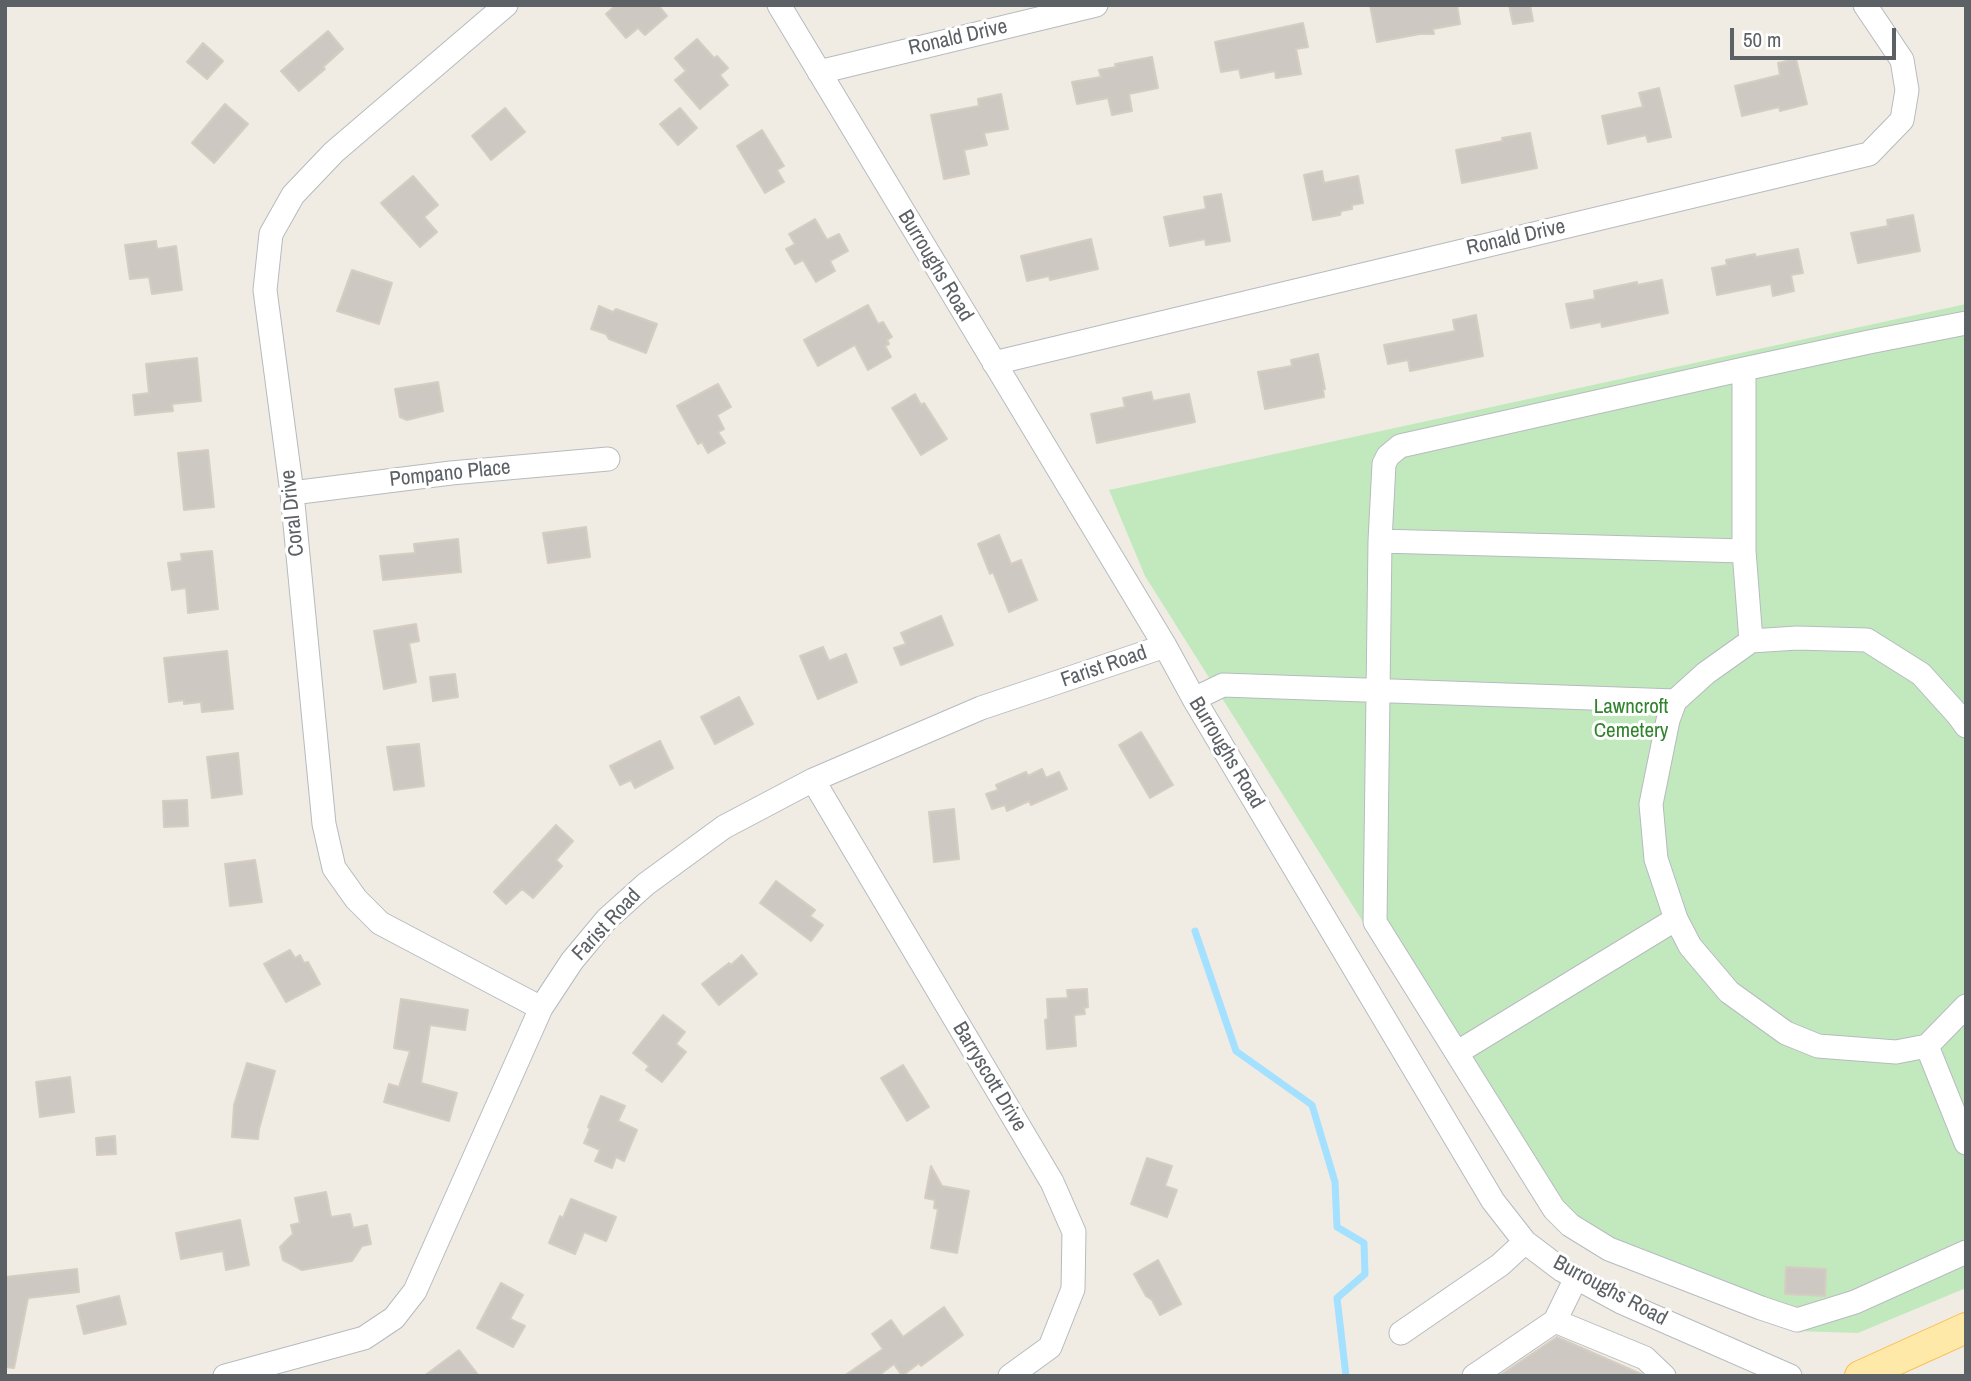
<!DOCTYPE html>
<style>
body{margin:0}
#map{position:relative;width:1971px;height:1381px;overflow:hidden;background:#f0ece4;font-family:"Archivo Narrow",sans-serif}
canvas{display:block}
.frame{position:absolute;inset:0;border:7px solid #5c6166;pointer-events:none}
.scale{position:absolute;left:1730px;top:28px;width:166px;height:32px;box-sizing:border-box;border:4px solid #5c6166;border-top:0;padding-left:9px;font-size:21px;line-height:24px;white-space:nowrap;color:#5c6166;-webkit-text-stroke:5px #fff;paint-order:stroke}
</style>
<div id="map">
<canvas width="1971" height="1381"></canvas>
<div class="frame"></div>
<div class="scale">50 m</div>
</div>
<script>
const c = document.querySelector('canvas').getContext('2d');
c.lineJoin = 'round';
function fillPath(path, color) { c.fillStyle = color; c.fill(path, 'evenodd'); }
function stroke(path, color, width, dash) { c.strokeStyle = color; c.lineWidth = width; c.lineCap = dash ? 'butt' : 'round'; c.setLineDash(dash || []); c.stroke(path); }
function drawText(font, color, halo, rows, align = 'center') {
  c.font = font + ' "Archivo Narrow",sans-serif'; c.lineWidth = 6; c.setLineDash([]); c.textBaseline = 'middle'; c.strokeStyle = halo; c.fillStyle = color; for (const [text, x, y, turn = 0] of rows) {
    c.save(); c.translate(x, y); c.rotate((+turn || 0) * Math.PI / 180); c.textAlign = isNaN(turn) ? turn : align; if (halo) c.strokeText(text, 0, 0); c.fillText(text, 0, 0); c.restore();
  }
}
fillPath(new Path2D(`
 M1966 304V1288L1858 1333 1794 1331 1594 1250 1554 1225 1145 576 1109 490Z`), '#c2e9be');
stroke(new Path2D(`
 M1195 931 1236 1051 1312 1105 1335 1182 1337 1227 1364 1243 1365 1274 1337 1298 1346 1376`), '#a4e0ff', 7);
const building = new Path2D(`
 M616 5H658L667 16 645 35 638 28 626 38 606 14Z
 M1370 5H1457L1460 24 1433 29 1434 34H1420L1377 42Z
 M1509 5H1530L1533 21 1513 24Z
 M1303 23 1308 47 1296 49 1301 74 1276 78 1275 71 1241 78 1239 69 1221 72 1215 42Z
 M328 31 343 49 323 67 325 69 299 91 281 71Z
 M697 39 714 58 717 56 728 68 720 75 728 85 700 109 675 80 686 71 675 58Z
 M203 43 223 61 207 79 187 62Z
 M1152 57 1158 88 1129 94 1132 111 1112 115 1108 98 1077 104 1072 82 1101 77 1099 70 1116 67 1115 64Z
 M1796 59 1807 104 1780 111 1779 107 1742 116 1735 86 1780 75 1778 63Z
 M1659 88 1671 137 1648 142 1646 135 1608 144 1602 116 1643 107 1639 93Z
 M1001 94 1008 129 984 133 987 145 964 150 969 174 944 179 931 115 979 106 978 99Z
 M225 104 248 124 214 163 192 143Z
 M505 108 525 132 491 160 472 136Z
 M680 108 697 128 678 145 660 124Z
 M762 130 784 166 777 170 784 182 765 193 737 146Z
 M1530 133 1537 168 1462 183 1456 150 1503 141 1502 138Z
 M1322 171 1324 183 1358 176 1363 203 1352 205V209L1341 211 1340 215 1313 220 1304 175Z
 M413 176 438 205 424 217 437 232 420 247 381 203Z
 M1221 194 1230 241 1206 245 1205 239 1170 246 1164 217 1206 209 1204 197Z
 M1913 215 1920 251 1858 263 1851 233 1888 226 1887 220Z
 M815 219 827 240 839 234 848 251 830 261 835 271 816 282 803 260 795 264 786 249 795 244 789 234Z
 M1091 239 1098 269 1050 280 1049 276 1027 281 1021 256Z
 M156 241 157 249 176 246 182 290 152 294 149 277 130 279 125 245Z
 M1798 249 1803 273 1791 275 1794 291 1773 296 1771 284 1717 295 1712 268 1727 265 1726 260 1755 254 1756 257Z
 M352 270 392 283 379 324 337 311Z
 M1662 280 1668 313 1602 327 1601 322 1571 328 1566 304 1595 299 1594 291 1637 282V285Z
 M868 305 878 324 883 322 892 337 887 340 889 344 885 346 891 357 868 370 855 345 818 366 804 340Z
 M599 306 613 312 616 309 657 324 646 353 609 339 606 334 591 329Z
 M1476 315 1483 356 1410 371 1408 360 1388 364 1384 345 1455 331 1453 320Z
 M1318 354 1325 389H1323L1324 397 1265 409 1258 372 1292 366 1291 360Z
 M197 358 201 401 172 404 173 411 135 415 133 395 149 393 146 364Z
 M438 382 443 411 407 420 400 417 395 389Z
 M718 384 731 407 717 415 724 429 718 432 725 443 708 453 702 442 698 444 677 406Z
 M1151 392 1153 401 1189 394 1195 422 1097 443 1091 414 1125 407 1123 398Z
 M915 394 921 405 924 403 947 439 921 455 892 408Z
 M208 450 214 507 184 510 178 453Z
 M586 527 590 557 548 563 543 533Z
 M999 535 1011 564 1021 560 1037 600 1009 612 993 572 990 574 978 544Z
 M458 539 461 572 383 580 380 556 415 553 414 544Z
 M212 551 218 609 188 613 186 588 172 590 168 563 182 561 181 554Z
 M941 616 953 645 901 665 894 648 906 644 901 633Z
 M416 624 419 641 409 643 416 682 384 689 374 631Z
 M823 647 829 661 846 654 857 682 818 699 800 656Z
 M227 651 233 709 202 712 201 702 184 704V700L169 702 164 658Z
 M455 674 458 697 433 701 430 677Z
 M739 697 753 724 715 744 701 717Z
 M1141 732 1173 785 1150 798 1119 745Z
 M660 741 673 768 635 788 631 780 620 785 610 766Z
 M419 744 424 786 394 790 387 747Z
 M238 753 242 794 212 798 207 757Z
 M1042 769 1046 778 1059 772 1067 789 1031 805 1029 801 1007 811 1005 805 992 809 986 794 998 790 996 785 1026 772 1028 776Z
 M187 800 188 826 164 827 163 801Z
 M954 809 959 859 934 862 929 812Z
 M556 825 573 841 556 860 562 866 533 898 522 889 506 904 494 892Z
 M255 860 262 902 230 906 225 864Z
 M776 881 815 910 810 916 823 925 811 941 760 903Z
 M290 950 295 958 300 955 304 963 308 962 320 984 286 1002 264 964Z
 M742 955 757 974 719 1005 702 984 729 963 731 965Z
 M1087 989 1088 1007 1084 1008 1085 1014 1074 1015 1076 1046 1047 1049 1045 1020 1048 1019 1047 999 1068 998 1067 990Z
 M401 999 468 1010 465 1030 430 1025 421 1083 457 1093 449 1121 384 1102 389 1084 399 1087 410 1051 394 1048Z
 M663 1015 685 1032 676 1044 686 1052 662 1082 646 1070 649 1066 633 1053Z
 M247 1063 275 1071 259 1129 258 1139 232 1137 234 1105Z
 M903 1065 929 1107 907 1121 881 1078Z
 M70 1077 74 1112 40 1117 36 1082Z
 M601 1096 625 1106 618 1121 637 1130 624 1161 616 1157 612 1168 595 1161 600 1150 584 1143 590 1129 588 1127Z
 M115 1136 116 1154 97 1155 96 1138Z
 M1147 1158 1172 1166 1165 1186 1177 1190 1167 1217 1131 1204Z
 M931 1166 942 1186 969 1191 957 1253 931 1248 938 1209 934 1208 935 1200 925 1198Z
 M326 1192 331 1217 350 1214 353 1228 367 1225 371 1244 362 1246 352 1261 302 1270 283 1260 280 1247 293 1234 291 1225 300 1223 295 1198Z
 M571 1199 616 1217 606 1241 584 1232 575 1254 549 1243 560 1216 563 1218Z
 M240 1220 249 1265 226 1270 223 1251 181 1259 176 1233Z
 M1158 1260 1181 1304 1160 1315 1152 1300 1146 1296 1134 1274Z
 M1786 1267 1826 1269 1825 1296 1785 1294Z
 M77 1269 79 1292 28 1298 14 1368 5 1367V1277Z
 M501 1283 523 1295 510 1319 525 1326 513 1347 477 1328Z
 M119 1296 126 1324 84 1334 77 1306Z
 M944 1307 963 1335 921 1366 919 1363 902 1376 894 1364 878 1376H844L883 1349 872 1334 891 1320 903 1337Z
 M1557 1337 1641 1374 1643 1376H1499Z
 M459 1350 479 1376H424Z`);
fillPath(building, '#cdc9c2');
stroke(building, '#d5cdc1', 2);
const minor = new Path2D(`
 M506 5 334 152 293 195 271 234 265 290 292 493 324 824 334 868 356 899 380 923 541 1008
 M779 5 1165 646 1194 699 1493 1201 1525 1242 1562 1270 1621 1302 1790 1376
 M819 72 1096 5
 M994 363 1869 154 1902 120 1907 90 1902 60 1865 5
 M1744 369 1400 446 1388 456 1384 464 1380 541 1744 551
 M292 493 451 473 608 459
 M1380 541 1375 922 1554 1209 1570 1225 1609 1249 1761 1308 1797 1320 1855 1302 1966 1252
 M1751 641 1744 551V369L1869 342 1966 323
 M1194 699 1223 685 1675 701
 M1966 726 1958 715 1921 674 1867 640 1797 638 1751 641 1706 673 1675 701 1668 720 1651 804 1656 859 1676 919 1690 946 1729 992 1786 1033 1818 1046 1896 1052 1927 1046 1966 1006
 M813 780 1052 1182 1074 1232 1073 1289 1050 1347 1010 1376
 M1927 1046 1966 1143
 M1458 1052 1676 919
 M1555 1321 1576 1278
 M1401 1333 1500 1265 1525 1242
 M225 1376 364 1338 394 1318 415 1291 541 1008 572 961 607 919 646 884 724 827 813 780 981 708 1165 646
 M1474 1376 1555 1321 1645 1358 1664 1376`);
const major = new Path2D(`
 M1860 1376 1966 1328`);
stroke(minor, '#b6bbbf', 25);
stroke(major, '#fdbb4f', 32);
stroke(minor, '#fff', 23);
stroke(major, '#ffe9a9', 30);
drawText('21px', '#5c6166', '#fff', [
 ["Ronald Drive",958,38,-13],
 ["Ronald Drive",1516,238,-13],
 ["Burroughs Road",935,266,59],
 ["Pompano Place",450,474,-6],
 ["Coral Drive",293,513,-96],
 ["Farist Road",1104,667,-19],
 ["Burroughs Road",1226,753,59],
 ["Farist Road",607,925,-47],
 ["Barryscott Drive",989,1077,59],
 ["Burroughs Road",1610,1291,28]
]);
drawText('21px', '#31832d', '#fff', [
 ["Lawncroft",1631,707],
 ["Cemetery",1631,731]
]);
</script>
